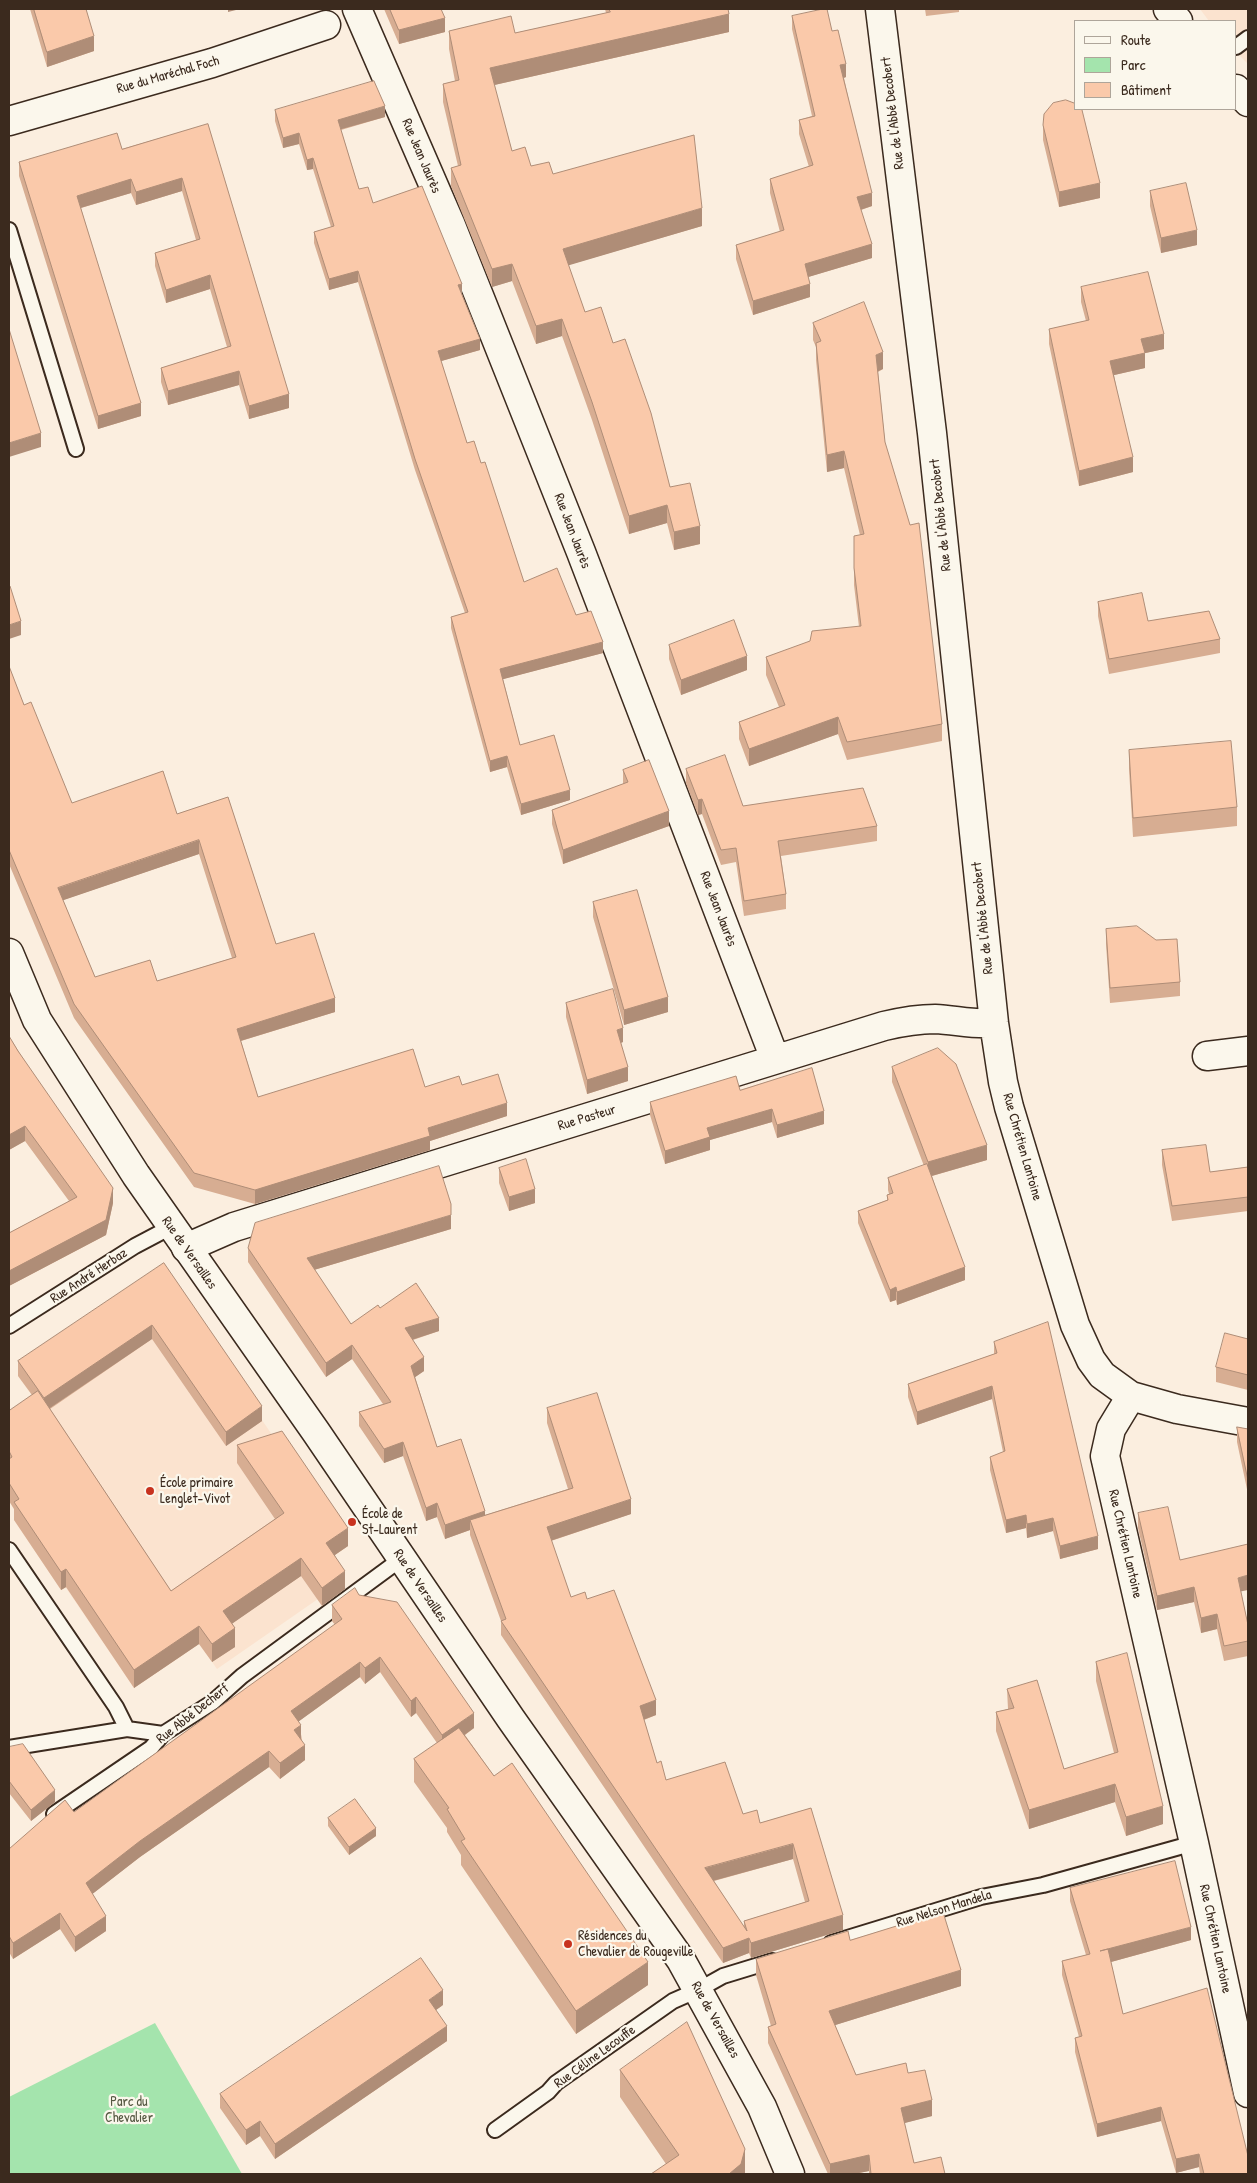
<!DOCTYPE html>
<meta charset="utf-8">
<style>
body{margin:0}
#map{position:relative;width:1257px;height:2183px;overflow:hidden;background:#fbeedf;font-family:"Patrick Hand",sans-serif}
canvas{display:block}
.frame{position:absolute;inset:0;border:10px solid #3b2a1e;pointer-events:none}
.legend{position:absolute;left:1074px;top:20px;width:162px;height:90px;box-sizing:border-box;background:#fbf7ec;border:1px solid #aea59a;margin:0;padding:6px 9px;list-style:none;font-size:15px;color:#3b2a1e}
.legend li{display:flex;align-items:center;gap:10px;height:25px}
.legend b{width:25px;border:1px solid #aea59a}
</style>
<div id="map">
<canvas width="1257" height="2183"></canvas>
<div class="frame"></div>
<ul class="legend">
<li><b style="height:6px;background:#fbf7ec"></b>Route</li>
<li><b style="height:14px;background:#a4e4ad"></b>Parc</li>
<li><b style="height:14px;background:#fac9aa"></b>Bâtiment</li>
</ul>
</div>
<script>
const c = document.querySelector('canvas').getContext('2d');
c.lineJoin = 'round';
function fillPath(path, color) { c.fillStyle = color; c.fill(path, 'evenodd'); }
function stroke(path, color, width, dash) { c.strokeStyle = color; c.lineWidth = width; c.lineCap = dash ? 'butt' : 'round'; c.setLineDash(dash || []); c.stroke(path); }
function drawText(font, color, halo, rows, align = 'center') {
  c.font = font + ' "Patrick Hand",sans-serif'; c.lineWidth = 4.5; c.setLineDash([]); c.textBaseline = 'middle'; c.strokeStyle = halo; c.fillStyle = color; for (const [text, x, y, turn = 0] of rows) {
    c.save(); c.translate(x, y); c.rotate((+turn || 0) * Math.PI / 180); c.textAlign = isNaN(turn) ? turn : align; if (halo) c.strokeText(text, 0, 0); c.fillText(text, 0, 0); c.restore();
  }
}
fillPath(new Path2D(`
 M1200 9H1248V64L1236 52V21H1209Z
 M79 1335 208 1341 348 1546 326 1561 341 1583 217 1669 198 1642 182 1653 183 1655 134 1688 66 1588 61 1590 14 1520 19 1517 9 1501V1477L41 1408 18 1376Z`), '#fbe3cf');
fillPath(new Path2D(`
 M155 2023 242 2174H9V2097Z`), '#a4e4ad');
const lane = new Path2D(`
 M1236 47 1248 38
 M9 230 76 449
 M9 1326 135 1246 171 1227
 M9 1550 116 1707 127 1729
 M9 1748 127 1729 163 1734
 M54 1814 151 1748 163 1734 213 1702 242 1676 401 1559
 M831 1943 981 1897 1043 1885 1194 1843
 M495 2130 548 2092 556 2083 673 2001 698 1990 723 1976 772 1961`);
const street = new Path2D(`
 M357 9 450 223 581 552 775 1059
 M880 9 932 433 994 1023 1003 1082 1009 1107 1075 1325 1091 1360 1102 1375 1131 1396 1177 1409 1248 1422
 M1168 9 1178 21
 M1236 89 1248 102
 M9 121 212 63 326 25
 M1207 1056 1248 1051
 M186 1248 234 1227 884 1026C901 1022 918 1019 935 1019 956 1020 973 1025 994 1023
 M1131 1396 1111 1429 1105 1456 1194 1843 1248 2093`);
const secondary = new Path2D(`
 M9 953 37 1020 136 1175 316 1432 511 1719 681 1960 762 2107 790 2174`);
stroke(lane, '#3b2a1e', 18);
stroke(street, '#3b2a1e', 31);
stroke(secondary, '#3b2a1e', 31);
stroke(lane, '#fbf7ec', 14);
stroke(street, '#fbf7ec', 28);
stroke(secondary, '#fbf7ec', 28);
fillPath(new Path2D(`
 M30 9H86L94 51 47 67Z
 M384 9H441L445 32 399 44Z
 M605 9H728L729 32 494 85 512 151 531 166 553 174 702 226 568 265 585 312 613 343 670 487 700 544 674 550 667 523 629 534 592 420 562 336 536 344 512 281 492 287 451 186V168L458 166 443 102V84L455 81 449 49V31L515 33 606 13Z
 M925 9H959V12L926 16Z
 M792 16 832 31 846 77 844 78 872 206 861 210 872 258 808 277 810 297 753 315 736 259V245L780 232 770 193V179L809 167 799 134V120L812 116 792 29Z
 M275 110 385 117 341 130 359 189 462 294 480 350 441 361 467 443 524 582 576 615 603 653 503 679 520 745 570 800 521 815 507 767 490 772 451 628V617L465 613 415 470 358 282 329 290 314 243V232L331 227 313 169 307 170 299 144 283 148 275 121Z
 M208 124 289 408 249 419 239 385 168 405 161 382V368L227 347 210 289 166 303 155 266V253L196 240 182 191 136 205 131 193 81 208 141 416 98 429 19 176V162L122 149Z
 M1043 125 1100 198 1059 207 1043 140Z
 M1150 191 1197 245 1161 253 1150 206Z
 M1081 287 1164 349 1145 353V368L1114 375 1133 472 1079 486 1049 344V329L1086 321 1081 302Z
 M813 323 883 369 878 372 885 442 942 724V741L847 760 838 734 749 766 739 739V722L779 707 766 675V657L859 627 854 585V536L860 535 844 468 827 472 816 360V347L813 340Z
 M1098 602 1148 621 1220 639V653L1109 674 1098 616Z
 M669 645 747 670 681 695 669 659Z
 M9 666 24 705 72 803 177 814 228 797 276 944 335 1012 241 1041 258 1097 462 1085 507 1116 430 1141V1150L255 1204 194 1187 74 1018 9 864ZM199 854 232 958 157 981 95 977 63 900Z
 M1129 750 1237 807V826L1133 837 1129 769Z
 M686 769 743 806 877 826V841L781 856 786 894V909L744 916 736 862 721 865 702 814 698 815 686 783Z
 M623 770 669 826 563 864 552 824V810L623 784Z
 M593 902 668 1012 624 1025 593 917Z
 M1106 929 1180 982V996L1110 1003 1106 944Z
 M566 1003 623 1042 621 1043 628 1081 587 1094 566 1017Z
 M9 1036 113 1203 106 1235 9 1286V1233L69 1201 25 1141 9 1150Z
 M892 1067 987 1160 932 1176 965 1280 897 1305 896 1300 890 1302 858 1223V1211L887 1200V1195L889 1194 888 1190V1178L924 1166 892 1082Z
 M740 1090 824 1124 777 1138 772 1122 710 1140V1150L665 1164 650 1115V1102Z
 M1162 1150 1210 1172 1248 1167V1211L1172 1221 1162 1165Z
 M499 1168 535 1203 509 1211 499 1183Z
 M451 1229 314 1270 351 1324 380 1308 439 1331 413 1340 424 1371 415 1377 437 1447 485 1515 568 1489 547 1423V1408L631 1514 551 1541 571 1597 587 1599 656 1715 644 1720 657 1763 666 1780 743 1814 760 1823 811 1808 843 1930 751 1958 749 1953 723 1963 501 1635V1621L470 1535V1530L445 1539 437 1517 426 1521 403 1456 384 1463 359 1426V1412L383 1404 352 1359 326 1377 248 1262V1248ZM793 1859 805 1902 744 1921V1927L714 1881Z
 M164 1263 262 1421 226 1446 152 1339 50 1409 171 1591 275 1519 237 1463V1445L348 1546 335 1555 345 1589 322 1606 301 1576 231 1624 235 1647 212 1662 199 1644 134 1688 66 1587 61 1590 14 1520V1509L9 1501V1411L32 1395 18 1376V1361Z
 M1248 1339V1390L1216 1382V1367Z
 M994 1342 1098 1549 1060 1559 1053 1531 1027 1538 1026 1528 1006 1533 990 1470V1457L1003 1452 992 1399 917 1425 908 1397V1384L994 1354Z
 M1237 1427 1248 1429V1494L1237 1442Z
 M1138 1513 1180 1560 1241 1592 1248 1625V1656L1224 1661 1217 1629 1201 1633 1194 1602 1157 1610 1138 1528Z
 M359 1595 474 1728 465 1735 494 1776 648 1985 576 2034 461 1865V1855L447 1832V1828L414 1782V1759L437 1743 416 1713 411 1717 380 1672 365 1684 360 1677 299 1721 305 1760 280 1779 269 1767 140 1857 92 1894 106 1931 75 1952 60 1929 13 1959 9 1952V1849L74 1812 335 1625 332 1621V1605Z
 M1096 1662 1163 1824 1126 1836 1115 1802 1029 1829 996 1731V1712L1008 1709 1007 1689 1064 1769 1114 1753 1096 1681Z
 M9 1747 55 1802 31 1821 9 1793Z
 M328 1818 376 1836 349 1855 328 1826Z
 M1070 1888 1191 1940 1111 1962 1123 2014 1248 2174H1200L1199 2167 1176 2173 1161 2121 1097 2137 1075 2052V2038L1079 2037 1062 1975V1961L1086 1955 1070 1901Z
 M850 1940 961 1986 835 2025 856 2075 908 2073 932 2116 904 2123 914 2163 945 2174H869V2171L854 2174H828L768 2043V2027L771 2026 756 1975V1959Z
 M443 2005 436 2010 447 2041 275 2159 260 2136 246 2145 220 2108V2094Z
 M620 2070 745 2174 666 2164 620 2097Z`), '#d7ad92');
fillPath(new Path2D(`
 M228 9H240L228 12Z
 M729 14V32L490 86V68Z
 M445 18V32L399 44V30Z
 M94 36V51L47 67V52Z
 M846 64V77L840 79V65Z
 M385 106V117L338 130V120Z
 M299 133V144L283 148V138Z
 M313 158V169L307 170V160Z
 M182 178V191L136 205V192Z
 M131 179V193L77 209V196Z
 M1100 183V198L1059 207V192Z
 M872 193V206L857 211V197Z
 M702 208V226L563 267V249Z
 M1197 230V245L1161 253V238Z
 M872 244V258L805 278V264Z
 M512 264V281L492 287V269Z
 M358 271V282L329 290V279Z
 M210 275V289L166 303V290Z
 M462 284V295L458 285Z
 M810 284V297L753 315V301Z
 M562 319V336L536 344V326Z
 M1164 334V349L1141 354V339Z
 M480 339V350L438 362V351Z
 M883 352V369L876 372V355Z
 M1145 353V368L1110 376V361Z
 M239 371V385L168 405V391Z
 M289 394V408L249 419V406Z
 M141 403V416L98 429V416Z
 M41 433V447L9 457V443Z
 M844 451V468L827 472V455Z
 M1133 457V472L1079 486V471Z
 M667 505V523L629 534V516Z
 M700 526V544L674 550V532Z
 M21 621V635L9 639V625Z
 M603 642V653L500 680V669Z
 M747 656V670L681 695V680Z
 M838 717V734L749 766V749Z
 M507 756V767L490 772V761Z
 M570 790V800L521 815V804Z
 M702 799V814L698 815V800Z
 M669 811V826L563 864V850Z
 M199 840V854L58 902V888Z
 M668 997V1012L624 1025V1010Z
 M335 998V1012L237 1042V1029Z
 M623 1028V1042L617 1044V1030Z
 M628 1067V1081L587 1094V1080Z
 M507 1103V1116L430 1141V1150L255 1204V1190L428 1128Z
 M772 1109V1122L710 1140V1150L665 1164V1151L707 1128Z
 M824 1111V1124L777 1138V1125Z
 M25 1126V1141L9 1150V1135Z
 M987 1145V1160L928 1177V1162Z
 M113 1188V1203L106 1235 9 1286V1271Z
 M535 1189V1203L509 1211V1197Z
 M451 1215V1229L307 1272V1258Z
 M965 1267V1280L897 1305V1292Z
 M896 1287V1300L890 1302V1290Z
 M439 1318V1331L405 1342V1328Z
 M152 1325V1339L44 1412V1398Z
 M352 1345V1359L326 1377V1363Z
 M424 1357V1371L411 1380V1366Z
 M992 1386V1399L917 1425V1412Z
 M262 1406V1421L226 1446V1432Z
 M403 1442V1456L384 1463V1449Z
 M631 1499V1514L547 1542V1527Z
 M437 1503V1517L426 1521V1508Z
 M485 1511V1525L470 1520V1530L445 1539V1525Z
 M1026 1515V1528L1006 1533V1520Z
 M1053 1518V1531L1027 1538V1524Z
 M348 1528V1546L326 1561V1543Z
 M1098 1536V1549L1060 1559V1546Z
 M301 1558V1576L223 1630V1611Z
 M66 1569V1587L61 1590V1572Z
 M345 1571V1589L322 1606V1588Z
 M1248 1575V1590L1238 1592V1578Z
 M1194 1587V1602L1157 1610V1596Z
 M1217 1614V1629L1201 1633V1618Z
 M199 1626V1644L134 1688V1670Z
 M235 1628V1647L212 1662V1644Z
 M380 1657V1672L365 1684V1668Z
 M360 1662V1677L291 1727V1711Z
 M416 1697V1713L411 1717V1701Z
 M656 1700V1715L640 1721V1706Z
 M474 1713V1728L442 1751V1735Z
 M301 1725V1740L294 1730Z
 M305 1745V1760L280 1779V1763Z
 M269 1751V1767L140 1857 86 1899V1883L140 1841Z
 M1115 1784V1802L1029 1829V1810Z
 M55 1790V1802L31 1821V1810Z
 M1163 1806V1824L1126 1836V1817Z
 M376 1828V1836L349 1855V1847Z
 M793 1844V1859L705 1883V1868Z
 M60 1913V1929L13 1959V1943Z
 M843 1915V1930L751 1958V1943Z
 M106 1916V1931L75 1952V1937Z
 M1191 1927V1940L1100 1965V1951Z
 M749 1938V1953L723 1963V1948Z
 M648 1962V1985L576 2034V2011Z
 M961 1970V1986L829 2027V2011Z
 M443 1990V2005L429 2015V2000Z
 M447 2026V2041L275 2159V2144Z
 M932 2100V2116L901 2124V2108Z
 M1161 2107V2121L1097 2137V2124Z
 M260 2121V2136L246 2145V2130Z
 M745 2149V2174H729Z
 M1199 2154V2167L1176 2173V2159Z
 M869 2155V2171L854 2174H830V2164Z`), '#af8d77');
const building = new Path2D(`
 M34 9H86L94 36 47 52Z
 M390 9H441L445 18 399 30Z
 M609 9H728L729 14 490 68 512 151 525 147 531 166 549 162 553 174 694 135 702 208 563 249 585 312 601 307 613 343 625 339 651 413 670 487 690 483 700 526 674 532 667 505 629 516 592 402 562 319 536 326 512 264 492 269 451 168 461 165 443 84 459 80 449 31 511 16 515 33 610 12Z
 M823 9H827L832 31 838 30 846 64 840 65 872 193 857 197 872 244 805 264 810 284 753 301 736 245 784 230 770 179 813 165 799 120 815 116 792 16Z
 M374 81 385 106 338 120 359 189 368 187 373 203 422 186 462 284 458 285 480 339 438 351 467 443 474 441 481 463 485 462 524 582 557 568 576 615 591 611 603 642 500 669 520 745 554 735 570 790 521 804 507 756 490 761 451 617 468 612 415 459 358 271 329 279 314 232 334 226 313 158 307 160 299 133 283 138 275 110Z
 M1066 100 1074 103 1076 104V109H1081L1082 110 1100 183 1059 192 1043 125 1044 114 1053 103Z
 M208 124 289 394 249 406 239 371 168 391 161 368 231 346 210 275 166 290 155 253 200 239 182 178 136 192 131 179 77 196 141 403 98 416 19 162 117 133 122 149Z
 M1186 183 1197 230 1161 238 1150 191Z
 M1148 272 1164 334 1141 339 1145 353 1110 361 1133 457 1079 471 1049 329 1089 320 1081 287Z
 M864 302 883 352 876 355 885 442 910 525 919 523 942 724 847 742 838 717 749 749 739 722 785 705 766 657 810 641 812 631 861 626 854 568V536L864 534 844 451 827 455 816 343 821 341 813 323Z
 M9 329 41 433 9 443Z
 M9 586H10L21 621 9 625Z
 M1142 593 1148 621 1209 611 1220 639 1109 659 1098 602Z
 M734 620 747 656 681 680 669 645Z
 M9 666 24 705 31 702 72 803 163 771 177 814 228 797 276 944 314 933 335 998 237 1029 258 1097 413 1049 425 1087 459 1076 462 1085 498 1074 507 1103 428 1128 430 1136 255 1190 194 1173 74 1004 9 850ZM199 840 236 957 157 981 150 960 95 977 58 888Z
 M1231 741 1237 807 1133 818 1129 750Z
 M725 755 743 806 863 788 877 826 778 841 786 894 744 901 736 848 721 850 702 799 698 800 686 769Z
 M649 760 669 811 563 850 552 810 628 782 623 770Z
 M637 890 668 997 624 1010 593 902Z
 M1137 926 1156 940 1177 939 1180 982 1110 988 1106 929Z
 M613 989 623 1028 617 1030 628 1067 587 1080 566 1003Z
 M9 1036 18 1051 113 1188 106 1220 9 1271V1233L77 1197 25 1126 9 1135Z
 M938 1048 956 1064 987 1145 928 1162 892 1067Z
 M812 1068 824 1111 777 1125 772 1109 707 1128 710 1137 665 1151 650 1102 736 1076 740 1090Z
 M1206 1145 1210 1172 1248 1167V1197L1172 1206 1162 1150Z
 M526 1159 535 1189 509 1197 499 1168Z
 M927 1164 965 1267 897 1292 896 1287 890 1290 858 1211 888 1200 887 1195 893 1193 888 1178Z
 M439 1166 451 1204V1215L307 1258 351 1324 378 1305 380 1308 416 1283 439 1318 405 1328 424 1357 411 1366 437 1447 461 1439 485 1511 445 1525 437 1503 426 1508 403 1442 384 1449 359 1412 391 1402 352 1345 326 1363 248 1248 255 1223Z
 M164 1263 262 1406 226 1432 152 1325 44 1398 18 1361Z
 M1048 1322 1098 1536 1060 1546 1053 1518 1027 1524 1026 1515 1006 1520 990 1457 1005 1451 992 1386 917 1412 908 1384 997 1353 994 1342Z
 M1225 1333 1248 1339V1375L1216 1367Z
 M38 1391 171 1591 284 1513 237 1445 282 1431 348 1528 326 1543 345 1571 322 1588 301 1558 223 1611 235 1628 212 1644 199 1626 134 1670 66 1569 61 1572 14 1502 19 1499 9 1483V1459L12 1457 9 1451V1411Z
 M597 1393 631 1499 547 1527 571 1597 585 1592 587 1599 614 1590 656 1700 640 1706 657 1763 661 1761 666 1780 725 1762 743 1814 757 1810 760 1823 811 1808 843 1915 751 1943 749 1938 723 1948 501 1621 506 1619 470 1520 573 1488 547 1408ZM793 1844 809 1901 744 1921 747 1931 705 1868Z
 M1237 1427 1248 1429V1480Z
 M1168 1507 1180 1560 1248 1544V1575L1238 1578 1248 1625V1641L1224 1646 1217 1614 1201 1618 1194 1587 1157 1596 1138 1513Z
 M355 1588 359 1595 397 1602 474 1713 442 1735 416 1697 411 1701 380 1657 365 1668 360 1662 291 1711 301 1725 294 1730 305 1745 280 1763 269 1751 140 1841 86 1883 106 1916 75 1937 60 1913 13 1943 9 1936V1849L65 1800 74 1812 342 1619 332 1605Z
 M1127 1653 1163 1806 1126 1817 1115 1784 1029 1810 996 1712 1014 1708 1007 1689 1037 1680 1064 1769 1118 1752 1096 1662Z
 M459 1728 494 1776 512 1763 648 1962 576 2011 461 1841 465 1839 447 1809 449 1808 414 1759Z
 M23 1744 55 1790 31 1810 9 1781V1747Z
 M355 1799 376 1828 349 1847 328 1818Z
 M1175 1861 1191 1927 1100 1951 1108 1949 1123 2014 1207 1988 1248 2156V2174H1204L1199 2154 1176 2159 1161 2107 1097 2124 1075 2038 1082 2036 1062 1961 1090 1954 1070 1888Z
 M943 1912 961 1970 829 2011 856 2075 906 2063 908 2073 925 2070 932 2100 901 2108 914 2163 941 2157 945 2174H871L869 2155 830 2164 768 2027 776 2024 756 1959 848 1931 850 1940Z
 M421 1958 443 1990 429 2000 447 2026 275 2144 260 2121 246 2130 220 2094Z
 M687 2022 745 2149 741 2164 729 2174H651L679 2155 620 2070Z`);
fillPath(building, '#fac9aa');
stroke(building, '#af8d77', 1);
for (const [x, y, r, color] of [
 [150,1491,5,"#c8321e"],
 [352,1522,5,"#c8321e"],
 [568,1944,5,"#c8321e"]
]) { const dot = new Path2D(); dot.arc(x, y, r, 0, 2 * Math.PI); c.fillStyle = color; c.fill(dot); stroke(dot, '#fbf7ec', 2); }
drawText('14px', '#3b2a1e', '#fbf7ec', [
 ["Rue du Maréchal Foch",168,75,-16],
 ["Rue de l'Abbé Decobert",893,113,-97],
 ["Rue Jean Jaurès",421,156,67],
 ["Rue de l'Abbé Decobert",941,515,-96],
 ["Rue Jean Jaurès",572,531,69],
 ["Rue Jean Jaurès",718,909,69],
 ["Rue de l'Abbé Decobert",983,918,-96],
 ["Rue Pasteur",587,1118,-17],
 ["Rue Chrétien Lantoine",1022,1147,74],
 ["Rue de Versailles",189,1253,55],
 ["Rue André Herbaz",89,1276,-33],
 ["Rue Chrétien Lantoine",1125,1544,77],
 ["Rue de Versailles",420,1586,56],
 ["Rue Abbé Decherf",193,1714,-38],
 ["Rue Nelson Mandela",944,1909,-17],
 ["Rue Chrétien Lantoine",1215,1939,78],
 ["Rue de Versailles",715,2020,61],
 ["Rue Céline Lecouffe",595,2057,-36]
]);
drawText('14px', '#3b2a1e', '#fbf7ec', [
 ["École primaire",160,1483],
 ["Lenglet-Vivot",160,1499],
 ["École de",362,1514],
 ["St-Laurent",362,1530],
 ["Résidences du",578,1936],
 ["Chevalier de Rougeville",578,1952]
], 'left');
drawText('14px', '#555842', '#fbf7ec', [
 ["Parc du",129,2102],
 ["Chevalier",129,2118]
]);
</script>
